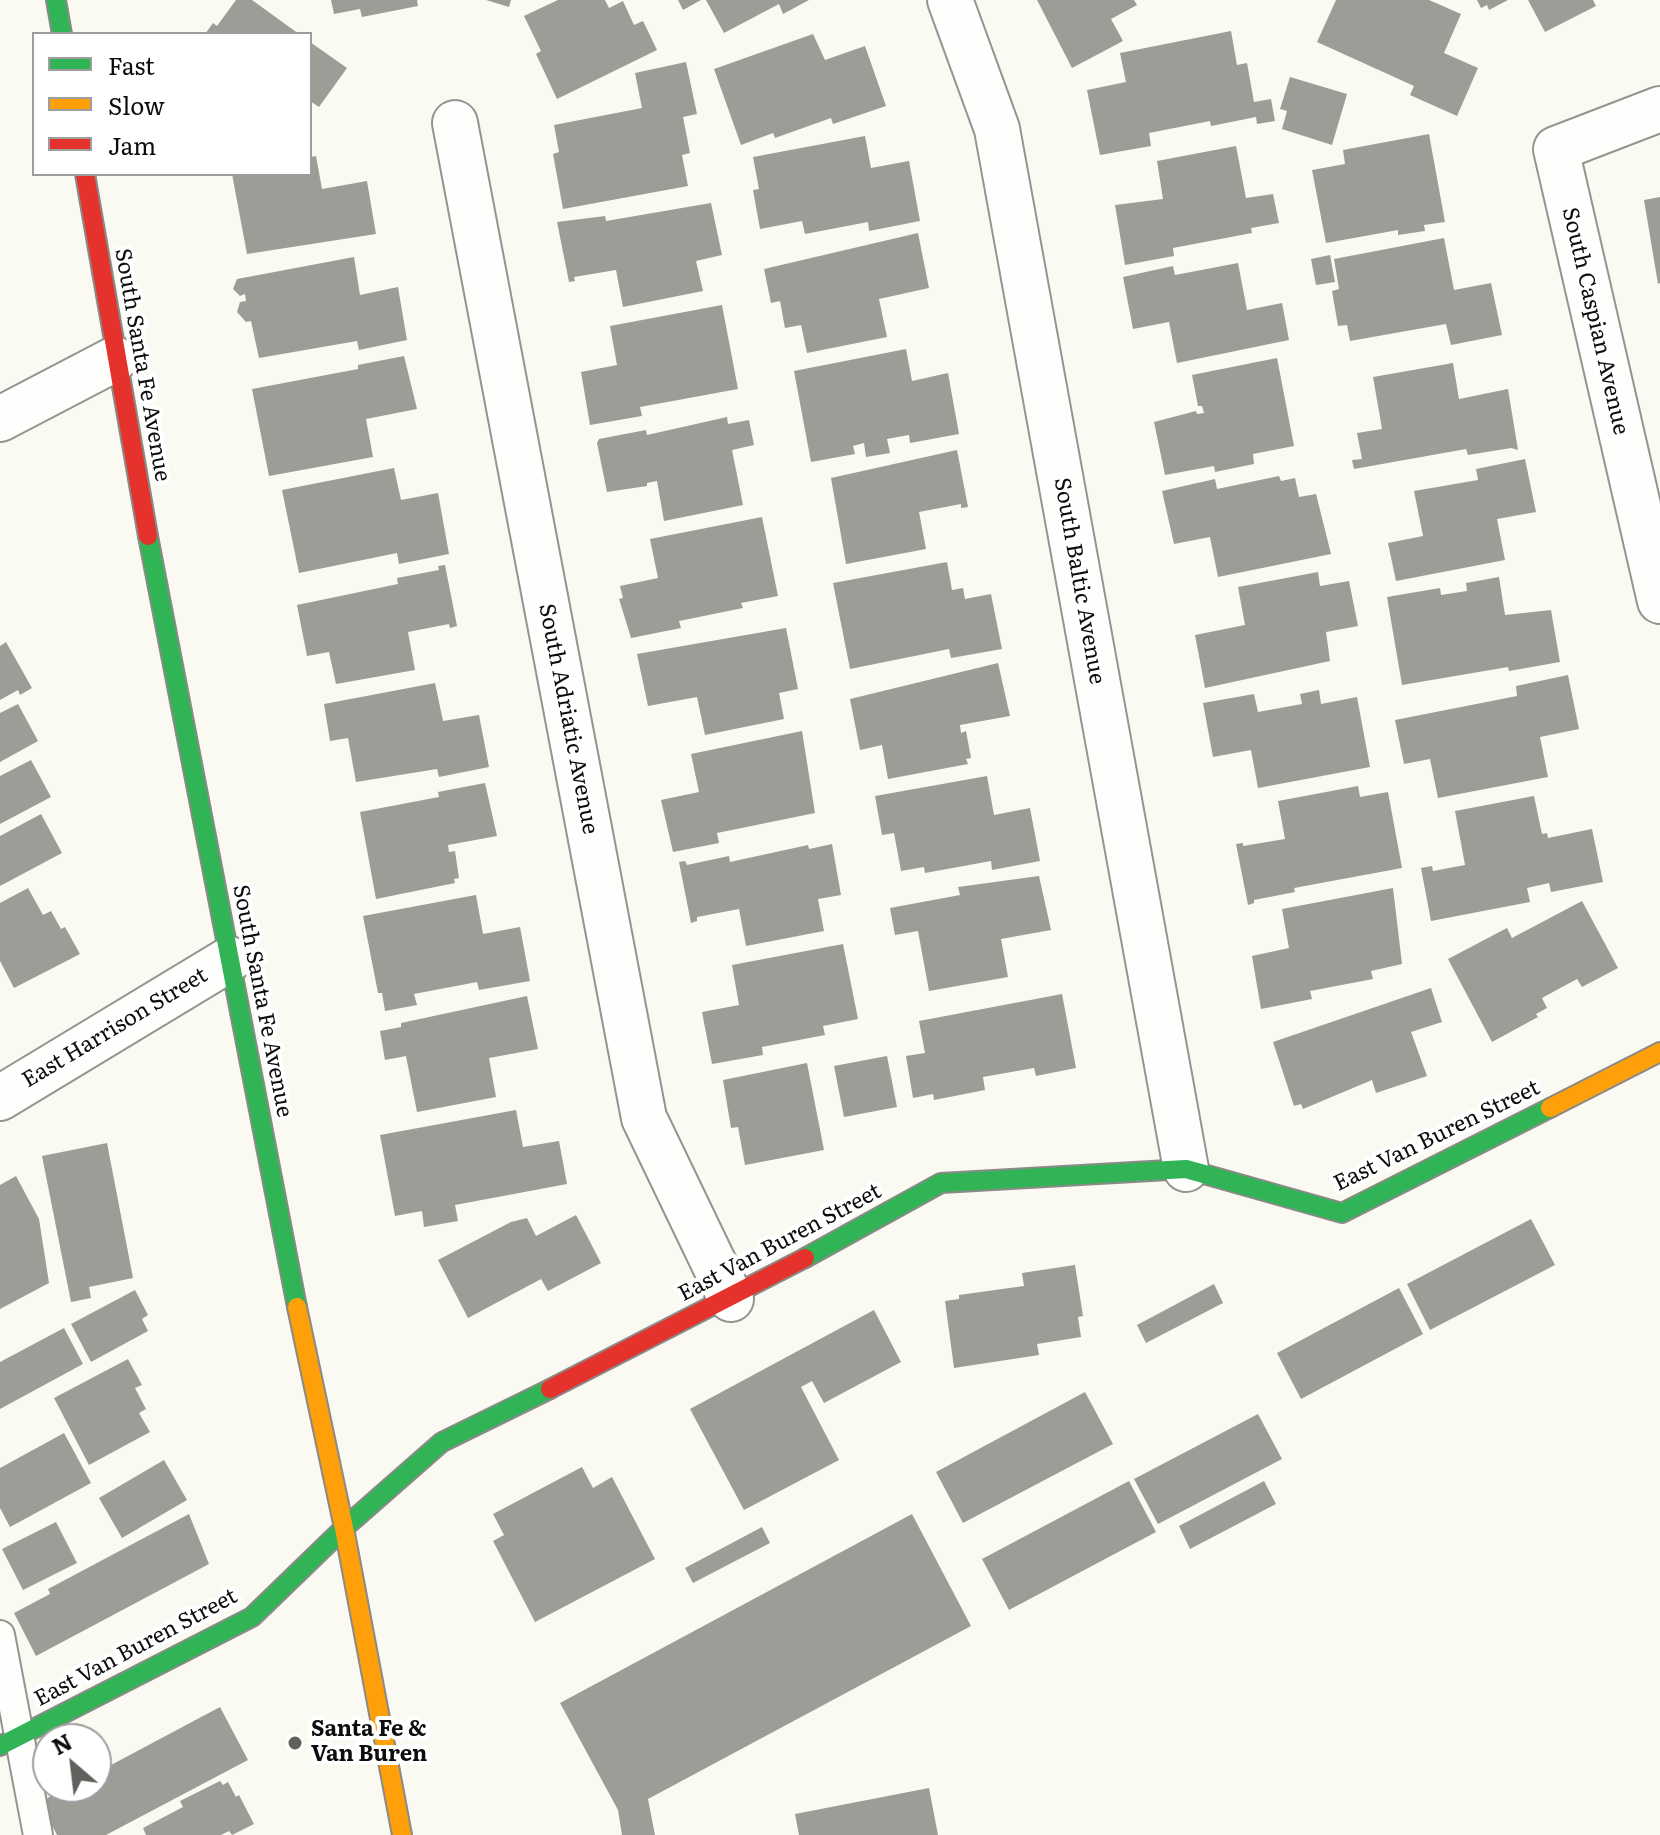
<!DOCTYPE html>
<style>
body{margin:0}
#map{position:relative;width:1660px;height:1835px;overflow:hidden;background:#fafaf2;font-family:Literata,serif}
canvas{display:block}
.legend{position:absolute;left:32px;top:32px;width:280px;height:144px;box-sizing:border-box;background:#fff;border:2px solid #9e9e9e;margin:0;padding:10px 14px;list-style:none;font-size:24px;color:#0d0d0d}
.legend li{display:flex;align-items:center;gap:16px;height:40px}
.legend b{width:40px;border:2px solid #9e9e9e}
.north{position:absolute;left:32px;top:1723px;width:80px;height:80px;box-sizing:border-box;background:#fff;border:2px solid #9e9e9e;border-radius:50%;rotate:332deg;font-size:22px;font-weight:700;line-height:32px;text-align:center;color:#0d0d0d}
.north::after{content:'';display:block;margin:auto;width:28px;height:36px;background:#60605d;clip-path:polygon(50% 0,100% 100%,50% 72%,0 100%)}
</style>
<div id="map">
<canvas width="1660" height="1835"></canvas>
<ul class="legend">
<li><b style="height:10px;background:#30b455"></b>Fast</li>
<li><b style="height:10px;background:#ff9f0a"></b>Slow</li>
<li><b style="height:10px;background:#e5322d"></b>Jam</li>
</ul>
<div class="north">N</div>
</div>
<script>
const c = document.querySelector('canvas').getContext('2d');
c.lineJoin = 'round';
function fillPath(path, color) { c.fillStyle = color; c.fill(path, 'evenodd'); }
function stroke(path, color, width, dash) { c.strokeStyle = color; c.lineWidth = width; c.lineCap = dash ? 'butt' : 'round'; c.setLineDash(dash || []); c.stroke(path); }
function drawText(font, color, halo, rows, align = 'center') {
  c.font = font + ' Literata,serif'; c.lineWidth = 8; c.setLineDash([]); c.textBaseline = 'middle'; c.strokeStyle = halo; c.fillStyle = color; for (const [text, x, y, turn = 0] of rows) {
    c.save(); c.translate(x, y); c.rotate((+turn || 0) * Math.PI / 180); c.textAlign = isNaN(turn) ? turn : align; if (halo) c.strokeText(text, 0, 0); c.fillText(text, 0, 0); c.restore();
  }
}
fillPath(new Path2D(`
 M236 0H252L299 34H205L213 23 217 26Z
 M331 0H417L418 6 362 17 360 9 334 14Z
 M486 0H511L509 7Z
 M558 0H605L609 8 623 1 634 25 643 21 657 50 557 99 536 54 541 51 524 16Z
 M678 0H701L683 10Z
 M706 0H809L783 14 779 4 724 33Z
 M1037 0H1134L1137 5 1111 19 1123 41 1072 68Z
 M1336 0H1429L1461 14 1444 53 1478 68 1457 116 1410 95 1414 86 1317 42Z
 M1477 0H1508L1489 10 1487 5 1481 8Z
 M1528 0H1593L1596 6 1545 32Z
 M1231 31 1237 65 1247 63 1254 102 1271 99 1275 121 1257 124 1256 117 1211 126 1210 121 1149 133 1151 146 1100 155 1087 90 1126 82 1120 53Z
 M813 34 825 60 865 46 886 106 833 124 831 118 775 138 773 133 741 145 714 69Z
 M310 42 347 68 319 107 310 101Z
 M686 62 697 114 683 117 690 153 682 155 688 186 563 209 553 154 559 152 554 125 642 108 635 73Z
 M1290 77 1347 94 1332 145 1282 129 1287 111 1280 109Z
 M1429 134 1445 222 1424 225 1425 231 1398 235V230L1326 243 1312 170 1345 164 1343 150Z
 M865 136 871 168 909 161 920 221 869 231 868 222 805 234 802 221 760 229 753 190 759 189 753 157Z
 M1236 146 1246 198 1273 194 1279 223 1251 228 1252 233 1173 248 1174 256 1125 265 1115 205 1163 199 1157 161Z
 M316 156 322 189 367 181 376 234 247 254 232 174H310V157Z
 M1660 197V283L1658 284 1644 200Z
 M711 203 722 255 696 261 703 291 623 307 616 270 574 277 575 281 569 282 557 222 605 216 606 221Z
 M918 233 929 288 879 299 887 337 807 353 801 325 785 328 780 301 771 303 764 269Z
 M1444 238 1454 290 1491 283 1502 335 1451 345 1446 324 1350 341 1347 325 1338 326 1332 291 1339 289 1334 259Z
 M1330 255 1335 282 1316 285 1311 259Z
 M354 257 360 295 398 287 407 340 359 350 357 341 259 358 251 321 246 322 237 312 240 302 246 301 245 294 240 296 233 289 237 279Z
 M1238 263 1247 310 1282 303 1289 340 1177 363 1169 322 1133 329 1123 277 1173 266 1175 275Z
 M722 305 738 389 640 407 642 416 590 425 581 372 617 365 610 326Z
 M906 349 912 381 948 373 959 434 910 443 909 435 887 439 890 453 866 457 864 443 853 446 855 454 811 462 794 371Z
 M404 356 417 409 366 419 373 457 269 476 252 389 358 369V365Z
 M1277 358 1294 446 1253 454 1254 464 1215 472 1214 466 1165 475 1154 422 1196 411 1197 414 1204 413 1202 406H1198L1192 375Z
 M1453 363 1459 399 1508 389 1518 450 1511 448 1468 455 1466 449 1354 469 1352 460 1362 459 1357 433 1382 429 1373 377Z
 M727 417 728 424 749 420 754 445 732 450 743 505 664 521 657 481 647 483V486L607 492 597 443 599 439 646 430 647 435Z
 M957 450 968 507 961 508V504L919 512 926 549 846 564 831 478Z
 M1525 459 1536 512 1497 519 1505 560 1396 581 1388 543 1423 536 1414 491 1478 480 1476 469Z
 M394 468 401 500 438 493 449 554 399 564 397 553 299 573 282 490Z
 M1279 476 1281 481 1295 478 1299 497 1316 494 1331 554 1218 577 1210 537 1174 544 1162 491 1215 479 1217 489Z
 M762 517 778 596 741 603 743 608 679 621 681 628 631 638 619 599 623 598 620 586 658 578 650 539Z
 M947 562 952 590 963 588 965 599 991 594 1002 649 951 658 949 649 850 669 833 583Z
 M445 565 457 626 450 628 449 624 408 632 415 670 336 684 329 652 307 656 297 605 398 584 397 578 439 570 438 566Z
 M1318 572 1320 586 1349 581 1358 626 1326 632 1330 661 1205 688 1195 635 1245 625 1238 587Z
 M1499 577 1505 615 1551 610 1560 662 1509 671 1508 667 1402 685 1387 597 1440 588 1441 595 1467 591 1466 583Z
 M786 628 798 689 779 693 784 719 705 735 697 697 648 706 637 654Z
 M6 642 32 688 20 695 18 690 0 700V646Z
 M998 663 1010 716 960 725 961 733 966 731 971 758 966 759 968 764 888 779 882 745 860 750 850 699Z
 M1568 675 1579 729 1540 737 1548 777 1438 798 1430 759 1404 764 1395 720 1517 696 1516 686Z
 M435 683 443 721 479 715 489 767 439 777 437 769 356 782 348 738 330 741 324 704Z
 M1319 690 1321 704 1357 697 1370 767 1258 788 1251 750 1213 757 1203 703 1254 694 1258 712 1302 704 1300 694Z
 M18 704 38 741 0 762V713Z
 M802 731 815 813 717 833 719 843 673 852 661 800 699 792 691 754Z
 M31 760 51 797 0 824V776Z
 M987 776 994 815 1030 808 1040 861 992 870 991 861 925 873 924 867 901 871 894 833 882 835 875 796Z
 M485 783 497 836 448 845 449 852 455 851 459 878 454 879 455 883 376 899 360 812 439 797 438 792Z
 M1358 786 1360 797 1388 792 1402 868 1294 888 1295 892 1254 900V903L1248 905 1236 844 1243 843V846L1285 839 1278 801Z
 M1534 796 1542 834 1547 833 1548 838 1592 829 1603 882 1551 892 1549 883 1527 888 1530 902 1431 921 1421 868 1432 866 1433 871 1465 865 1455 811Z
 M41 814 62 853 0 886V836Z
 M832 844 841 895 818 899 824 931 746 946 739 909 697 917V921L691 923 679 862 685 861 687 865 729 856 730 862 808 845 809 849Z
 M1039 876 1051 930 1001 939 1008 977 929 991 918 931 895 935 890 908 960 895 958 887Z
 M28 888 43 915 51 911 61 929 65 927 80 954 14 988 0 961V903Z
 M1393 888 1402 964 1371 971 1373 979 1310 991 1312 999 1261 1009 1252 956 1289 948 1282 909Z
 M476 895 483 934 520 927 530 981 479 990 477 982 414 994 417 1005 385 1011 382 993H378L363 916Z
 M1582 901 1618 968 1582 987 1577 979 1542 998 1547 1008 1536 1014 1538 1017 1492 1042 1448 959 1507 928 1512 938Z
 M843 944 858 1019 823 1026 825 1035 762 1047 763 1055 712 1064 702 1012 739 1005 732 965Z
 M1431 988 1442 1022 1411 1032 1427 1076 1376 1093 1372 1080 1303 1109 1301 1104 1294 1106 1273 1042Z
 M1062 994 1076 1068 1036 1076 1034 1068 983 1077 985 1090 934 1100 933 1094 913 1098 906 1056 925 1053 919 1021Z
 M527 996 538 1049 489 1058 496 1097 417 1112 406 1056 385 1060 380 1031 401 1027V1023Z
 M887 1056 897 1107 844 1117 834 1066Z
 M807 1063 824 1150 745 1165 738 1127 731 1128 723 1080Z
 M516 1110 523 1147 559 1141 567 1184 455 1205 458 1221 424 1227 422 1211 395 1216 380 1135Z
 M107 1143 133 1278 89 1287 91 1298 71 1302 42 1156Z
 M16 1176 39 1219 49 1283 0 1309V1185Z
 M576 1215 601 1263 548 1291 541 1279 468 1318 438 1260 511 1222 527 1218 536 1236Z
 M1531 1219 1555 1265 1430 1330 1407 1284Z
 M1075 1265 1083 1316 1078 1317 1081 1337 1037 1344 1039 1355 954 1368 945 1301 959 1299V1295L1024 1286 1022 1273Z
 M1214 1284 1223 1303 1146 1343 1137 1325Z
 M1399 1288 1423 1334 1301 1399 1277 1353Z
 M135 1290 148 1315 142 1319 148 1331 91 1362 71 1324Z
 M874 1310 901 1362 824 1403 812 1381 801 1387 839 1460 744 1510 690 1409Z
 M64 1328 83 1364 0 1409V1362Z
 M128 1359 142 1385 135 1388 146 1409 139 1413 150 1432 89 1465 54 1398Z
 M1085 1392 1113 1444 963 1523 936 1472Z
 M1258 1414 1282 1459 1158 1524 1134 1479Z
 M64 1433 91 1483 10 1527 0 1508V1468Z
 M164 1460 187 1500 122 1538 99 1498Z
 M582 1467 593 1488 612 1477 655 1559 535 1622 493 1541 504 1535 493 1514Z
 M1129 1481 1156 1532 1009 1610 982 1559Z
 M1264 1481 1276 1504 1190 1549 1179 1526Z
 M189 1514 209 1564 36 1656 14 1613 50 1594 48 1589Z
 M912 1514 971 1626 648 1799 655 1835H622L618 1810 560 1703Z
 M56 1522 77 1563 23 1590 2 1549Z
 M762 1527 770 1543 693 1583 685 1568Z
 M220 1707 248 1760 106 1835H57L40 1802 68 1787H96V1773Z
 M220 1781 223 1785 228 1782 236 1797 239 1795 254 1824 232 1835 229 1831 221 1835H146L143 1828 183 1807 180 1801Z
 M929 1788 938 1835H799L795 1814Z`), '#9d9c97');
const lane = new Path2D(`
 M0 1635 38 1835`);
const street = new Path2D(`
 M950 0 997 129 1186 1169
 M1660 109 1556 149 1660 601
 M455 123 644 1118 731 1299
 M0 419 115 359
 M0 1098 230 959`);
const fast = new Path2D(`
 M56 0 62 34
 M148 536 297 1307
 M805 1258 941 1183 1186 1169 1342 1213 1550 1108
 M0 1746 252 1617 344 1528 442 1442 550 1389`);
const slow = new Path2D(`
 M1550 1108 1660 1052
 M297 1307 344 1528 402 1835`);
const jam = new Path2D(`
 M85 174 148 536
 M550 1389 805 1258`);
stroke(lane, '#949490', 32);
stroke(street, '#949490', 48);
stroke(fast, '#8a8a87', 22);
stroke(slow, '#8a8a87', 22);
stroke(jam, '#8a8a87', 22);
stroke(lane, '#fefefd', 28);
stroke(street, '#fefefd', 44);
stroke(fast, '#30b455', 18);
stroke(slow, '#ff9f0a', 18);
stroke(jam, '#e5322d', 18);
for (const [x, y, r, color] of [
 [295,1743,8,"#60605d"]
]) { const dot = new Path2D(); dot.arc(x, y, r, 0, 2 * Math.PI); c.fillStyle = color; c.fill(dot); stroke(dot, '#fff', 3); }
drawText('22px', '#0d0d0d', '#fff', [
 ["South Caspian Avenue",1595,321,77],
 ["South Santa Fe Avenue",142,365,80],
 ["South Baltic Avenue",1079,581,80],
 ["South Adriatic Avenue",568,719,79],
 ["South Santa Fe Avenue",262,1001,79],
 ["East Harrison Street",115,1028,-31],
 ["East Van Buren Street",1437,1136,-26],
 ["East Van Buren Street",780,1243,-28],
 ["East Van Buren Street",136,1648,-28]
]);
drawText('bold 22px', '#0d0d0d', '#fff', [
 ["Santa Fe &",311,1730],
 ["Van Buren",311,1755]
], 'left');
</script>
